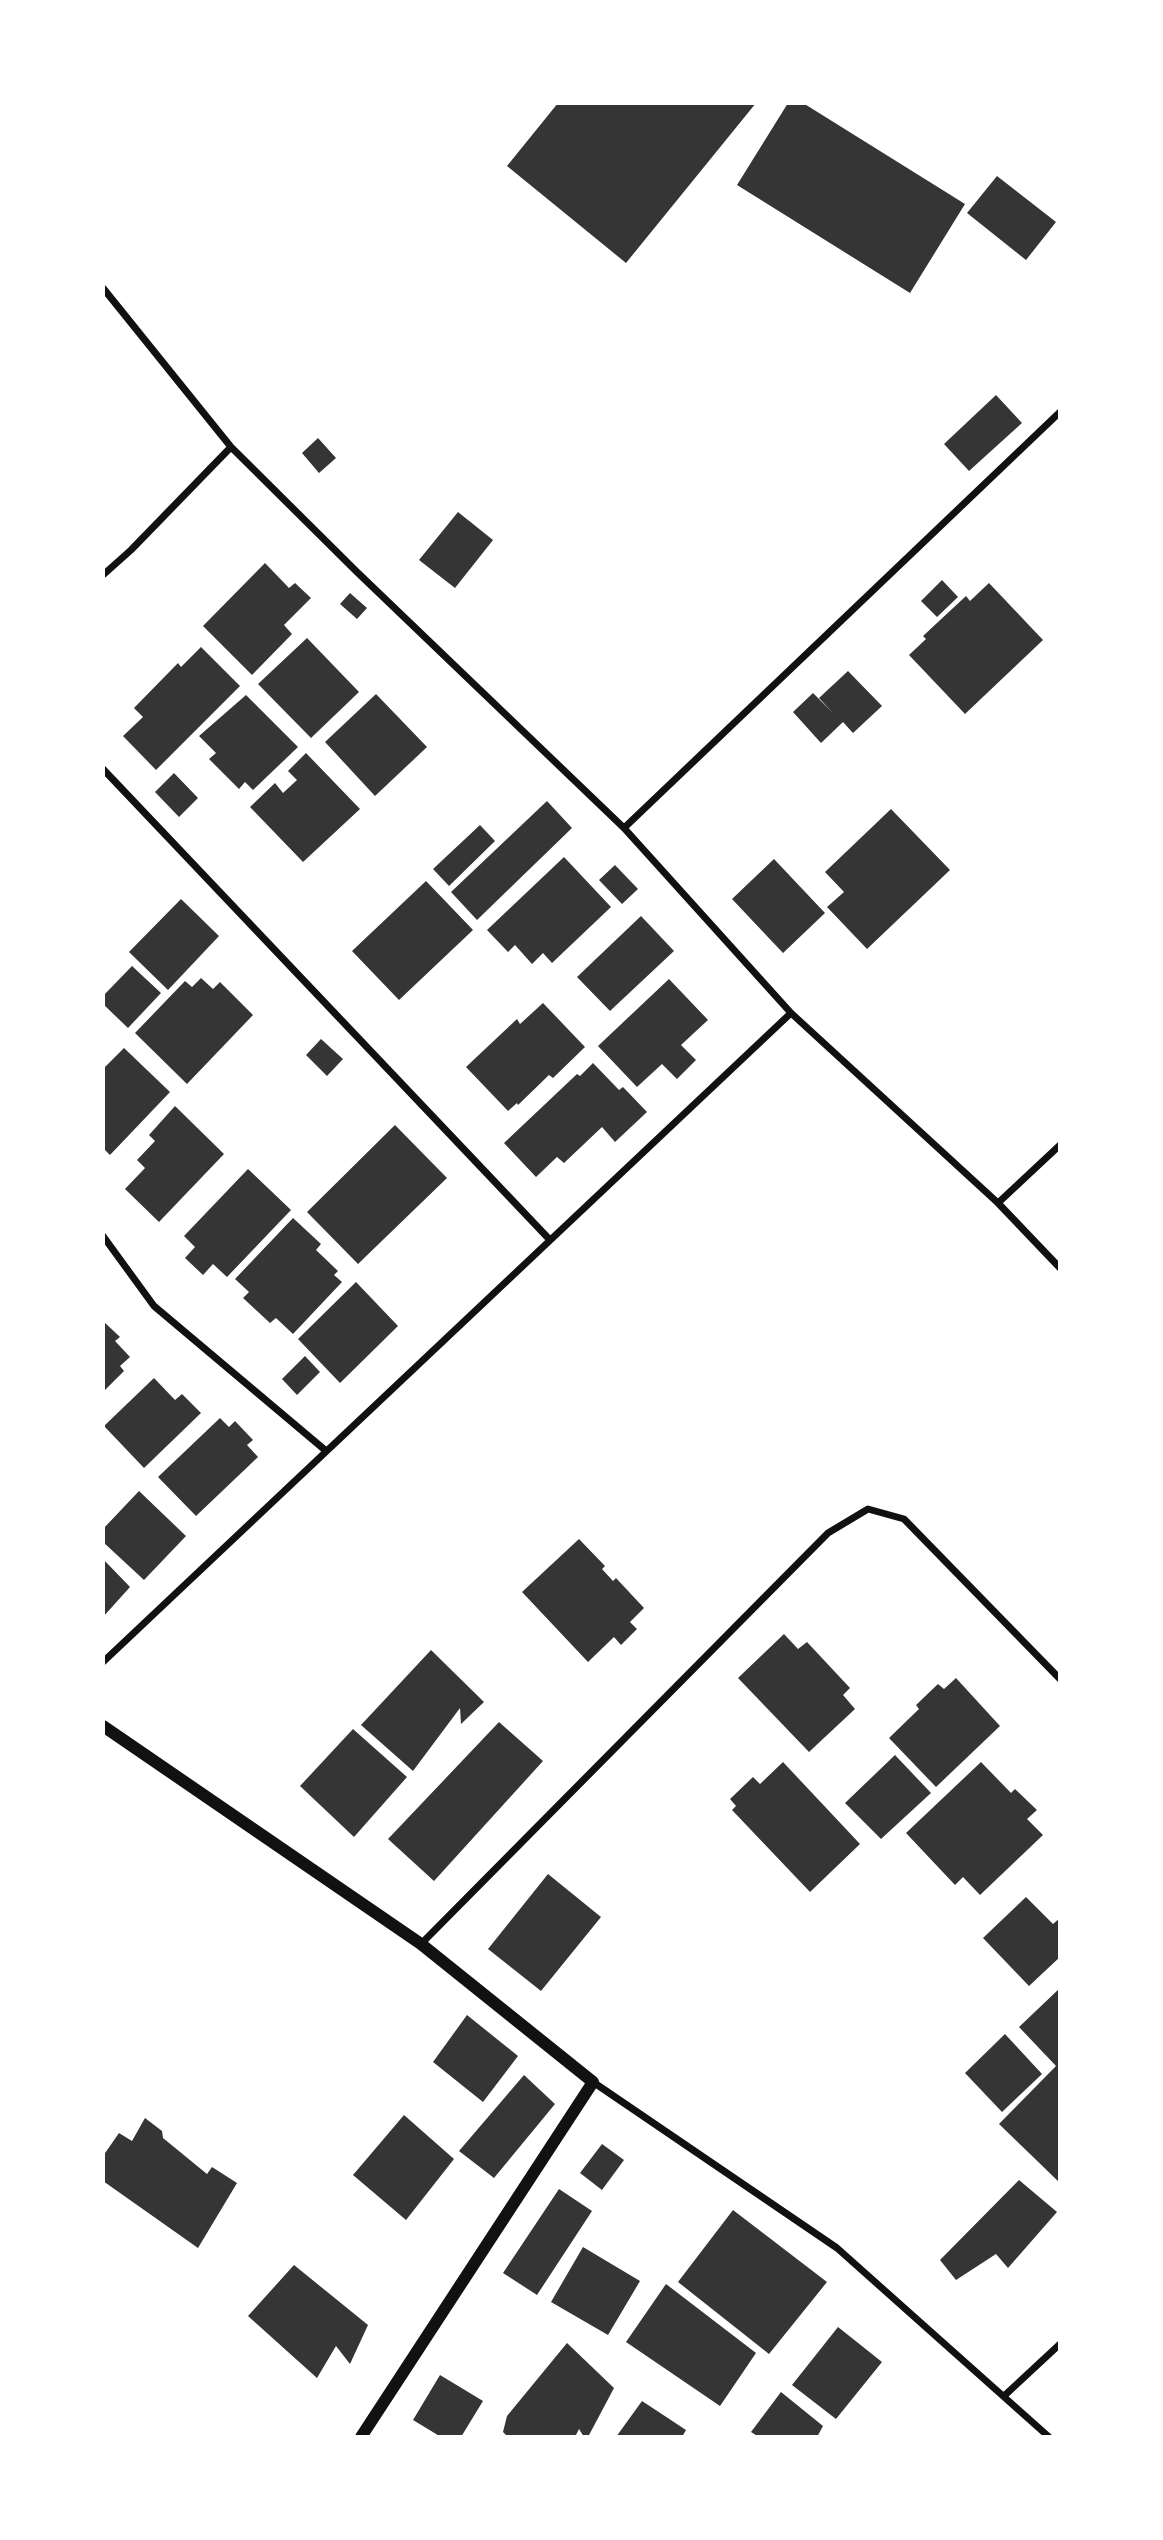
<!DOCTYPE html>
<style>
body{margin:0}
#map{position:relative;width:1163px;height:2540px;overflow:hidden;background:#fff;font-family:Inter,sans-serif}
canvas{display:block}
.frame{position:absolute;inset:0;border:105px solid #fff;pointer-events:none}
</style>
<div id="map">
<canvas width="1163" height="2540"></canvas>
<div class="frame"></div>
</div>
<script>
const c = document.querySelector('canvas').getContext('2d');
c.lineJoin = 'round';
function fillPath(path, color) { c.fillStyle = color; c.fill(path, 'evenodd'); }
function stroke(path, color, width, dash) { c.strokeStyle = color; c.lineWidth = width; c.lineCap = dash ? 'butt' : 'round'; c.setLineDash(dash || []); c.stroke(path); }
fillPath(new Path2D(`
 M558 103H756L626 263 507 166Z
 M788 103H803L965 204 910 293 737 185Z
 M997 176 1056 222 1026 260 967 213Z
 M996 395 1022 423 969 471 944 444Z
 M318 438 336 458 319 473 302 453Z
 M458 512 493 540 455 588 419 560Z
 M265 563 289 588 295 583 311 598 284 625 292 634 252 675 203 626Z
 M942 580 958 597 937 617 921 601Z
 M989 583 1043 640 965 714 909 655 926 639 923 636 966 596 970 601Z
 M350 593 367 608 357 619 340 604Z
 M307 638 359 692 311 738 258 684Z
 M201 647 240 686 156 770 123 736 143 717 134 708 178 663 181 667Z
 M848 671 882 706 853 733 843 722 821 743 793 712 813 693 833 713 819 698Z
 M376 694 427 747 375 796 325 742Z
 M246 695 298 747 253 790 245 782 239 789 209 759 216 753 199 736Z
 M306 753 360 809 303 862 250 807 275 783 283 793 297 780 288 771Z
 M174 773 198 798 179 817 155 792Z
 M547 801 572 828 477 920 451 892Z
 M891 809 950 870 867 949 827 907 844 892 825 872Z
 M480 825 495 841 449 886 433 869Z
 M564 857 611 907 552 963 543 953 532 964 515 945 508 952 487 930Z
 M774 859 825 913 783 953 732 899Z
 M615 865 638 889 622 904 599 880Z
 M426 881 473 930 399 1000 352 951Z
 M181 899 219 936 168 990 129 952Z
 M641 916 674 951 610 1011 577 977Z
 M132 966 161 993 128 1028 103 1004V996Z
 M201 978 213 989 220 982 253 1015 187 1084 135 1033 185 981 192 987Z
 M669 979 708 1020 681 1045 696 1060 677 1079 662 1064 637 1087 598 1046Z
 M543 1003 585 1047 553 1078 549 1075 518 1105 517 1103 508 1111 466 1067 517 1019 520 1024Z
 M321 1039 343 1059 327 1076 306 1055Z
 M124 1048 170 1092 110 1155 103 1148V1069Z
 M593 1063 619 1090 623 1087 647 1112 615 1142 602 1127 564 1163 557 1157 536 1177 504 1143 577 1074 580 1076Z
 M175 1106 224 1154 159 1222 125 1189 145 1168 137 1160 155 1141 149 1135Z
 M395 1125 447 1178 358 1264 307 1212Z
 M248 1169 291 1210 227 1277 213 1264 203 1275 185 1258 195 1247 184 1236Z
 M293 1218 321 1244 316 1250 338 1271 334 1275 342 1282 293 1334 276 1318 270 1323 243 1298 249 1292 235 1279Z
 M356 1282 398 1326 340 1383 298 1339Z
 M103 1321 120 1337 115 1341 130 1357 120 1366 124 1371 103 1392Z
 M305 1356 320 1372 297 1395 282 1379Z
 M154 1378 175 1400 182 1394 201 1413 144 1468 104 1426Z
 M220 1418 229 1427 235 1421 253 1440 247 1445 258 1457 196 1516 158 1477Z
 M139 1491 186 1536 144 1580 103 1542V1529Z
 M579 1539 605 1566 602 1569 613 1581 616 1578 644 1608 630 1622 637 1629 621 1645 614 1637 588 1662 522 1592Z
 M103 1559 130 1587 103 1617Z
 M784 1634 798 1649 807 1642 850 1688 843 1695 855 1709 809 1752 738 1678Z
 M431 1650 484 1702 461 1724 460 1708 413 1771 361 1725Z
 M956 1678 1000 1726 936 1787 889 1738 919 1709 916 1705 938 1684 944 1689Z
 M499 1722 543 1761 434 1881 388 1839Z
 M353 1729 407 1777 354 1837 300 1786Z
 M895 1755 931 1793 881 1839 845 1803Z
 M783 1762 860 1844 810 1892 732 1810 736 1806 730 1799 753 1777 760 1784Z
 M981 1762 1011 1793 1015 1789 1037 1810 1027 1819 1043 1835 980 1895 963 1877 955 1885 906 1833Z
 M548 1874 601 1917 541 1991 488 1949Z
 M1026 1897 1053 1924 1060 1918V1957L1029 1986 983 1938Z
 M1060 1988V2183L999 2124 1056 2066 1019 2027Z
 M467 2015 518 2056 483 2102 433 2062Z
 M1005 2034 1042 2074 1002 2112 965 2073Z
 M524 2075 555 2104 494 2178 459 2151Z
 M404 2115 454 2159 406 2220 353 2175Z
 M145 2118 162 2131 163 2138 207 2174 212 2167 237 2183 198 2248 103 2181V2156L119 2133 132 2141Z
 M602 2144 624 2160 602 2190 580 2173Z
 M1019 2180 1057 2212 1008 2268 996 2254 956 2280 940 2260Z
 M559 2189 592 2211 537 2295 503 2273Z
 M733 2210 827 2282 769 2354 678 2282Z
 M583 2247 640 2281 608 2335 551 2302Z
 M294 2265 368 2325 350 2364 336 2346 317 2378 248 2316Z
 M666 2284 756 2353 720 2406 626 2342Z
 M838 2327 882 2362 836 2419 792 2385Z
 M567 2343 614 2388 588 2437H584L579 2429 575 2437H508L503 2432 507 2416Z
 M440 2375 483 2401 461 2437H441L413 2420Z
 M781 2392 823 2426 817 2437H759L751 2432Z
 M642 2401 686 2430 682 2437H616Z`), '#353535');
stroke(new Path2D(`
 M103 288 231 447 357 572 624 828 791 1013 998 1203 1060 1268
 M103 575 131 550 231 447
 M103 769 550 1240
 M624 828 1060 412
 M998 1203 1060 1145
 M103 1236 154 1306 325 1450
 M103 1662 791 1013
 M421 1944 828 1533 868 1509 904 1519 1060 1679
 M593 2082 837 2248 1049 2437
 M1004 2396 1060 2344`), '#111', 7);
stroke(new Path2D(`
 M103 1726 421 1944 593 2082 361 2437`), '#111', 12);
</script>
